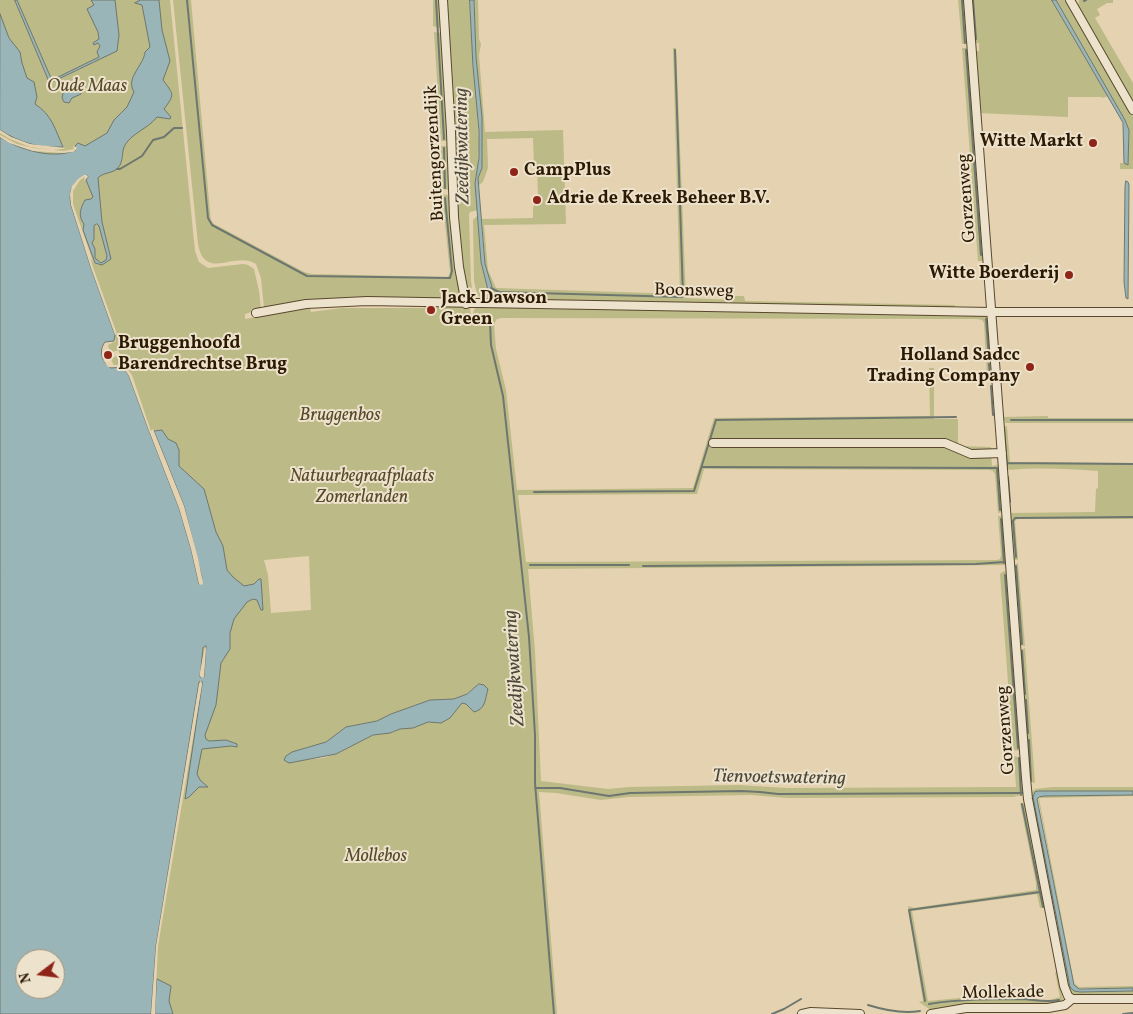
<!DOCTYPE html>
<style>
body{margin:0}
#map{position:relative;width:1133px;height:1014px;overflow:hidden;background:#e4d2b0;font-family:Vollkorn,serif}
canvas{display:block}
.north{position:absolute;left:15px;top:949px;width:50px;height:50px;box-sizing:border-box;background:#ede2cc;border:1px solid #a0927c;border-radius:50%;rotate:255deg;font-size:14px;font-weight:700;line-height:20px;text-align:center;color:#2c1a03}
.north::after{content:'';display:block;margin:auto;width:18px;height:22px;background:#8f2418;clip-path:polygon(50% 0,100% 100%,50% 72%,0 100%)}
</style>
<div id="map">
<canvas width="1133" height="1014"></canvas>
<div class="north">N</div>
</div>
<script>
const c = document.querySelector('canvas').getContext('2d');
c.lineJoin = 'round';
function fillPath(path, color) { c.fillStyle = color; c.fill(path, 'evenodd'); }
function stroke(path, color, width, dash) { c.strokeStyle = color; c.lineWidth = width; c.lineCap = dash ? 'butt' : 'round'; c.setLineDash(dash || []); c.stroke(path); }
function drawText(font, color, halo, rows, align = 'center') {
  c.font = font + ' Vollkorn,serif'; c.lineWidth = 4; c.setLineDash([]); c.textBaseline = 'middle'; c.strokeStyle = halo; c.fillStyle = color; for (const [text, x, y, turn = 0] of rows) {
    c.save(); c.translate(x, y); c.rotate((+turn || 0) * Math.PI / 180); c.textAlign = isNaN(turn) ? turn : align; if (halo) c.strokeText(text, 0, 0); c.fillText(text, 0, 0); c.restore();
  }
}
fillPath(new Path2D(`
 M0 0H170L195 251 199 262 208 268 243 264 248 265 254 269 259 291 261 309 245 314V319L310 308 311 312 342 308H424L425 306 470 307 472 324 474 323C473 316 471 308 480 306L982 315 988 317 993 376 987 378 984 323 982 320 977 319 502 318 497 319 494 324 496 349 506 390 517 490 693 488 714 418 930 416 929 368H934V419H958V446L991 447 992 466 1000 464 1003 512 998 513 995 474 993 471 989 470 704 469 697 494 518 495 526 562 997 560 1000 559 1001 555 998 516H1002L1007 565 528 569 535 651 541 781 608 789 629 787 738 785 787 788 1016 787 1014 756 1021 758 1025 792 1022 795 1013 797 788 798 751 795 628 797 601 800 556 793 539 792 557 1014H150L127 376 123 364 114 366 111 359 120 354 118 350 110 353 108 345 116 341 81 242 0 154ZM309 556 311 610 271 613 268 575 264 560ZM475 687 486 694C486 701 482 710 474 712L466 704 462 703 459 705 453 714 439 723 428 722 400 729 394 732 373 735 336 754 323 758 286 762 308 747 317 746 326 742 346 727 377 721 391 714 430 700 454 699 467 694Z
 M173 0H191L210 212 211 220 214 224 304 272 312 274 448 277 450 272 442 194 451 196 461 296 458 300 292 303 264 308 261 278 256 264C235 250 205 282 198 244Z
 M433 0H441L440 28 433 26Z
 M446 0H470L479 144 478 166 475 180 478 210 470 212 469 215 471 280 473 300H470L467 295 457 234Z
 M474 0H478L479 39 481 44 479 55 485 132 563 130 566 224 484 225 488 270 496 288 680 294 673 48H676L686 298 731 300 735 296H744L745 301 955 305V308L482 299 477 294 474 281 473 220 478 215 481 262 488 289 492 287 485 264 482 219 533 218V208L538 194 537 168 534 167 533 138 487 139 488 168 483 182 479 185 478 178 482 168V117L476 57Z
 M958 0H965L968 44H962Z
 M970 0H1052L1108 96 1103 98 1102 97H1068V117L978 113 974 51H979V43H973Z
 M1056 0H1066L1133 116V169H1120V163H1125L1129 130 1127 125Z
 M1079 0H1113V3H1107L1097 9 1100 15 1095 18 1133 83V103L1078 6Z
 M434 32 441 33 449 137 448 141H441Z
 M962 48H969L985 261H978Z
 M441 146H447L449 148 451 190 442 189Z
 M1048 416V418H1133V423H1006L1002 417Z
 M1007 426 1010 462 1133 463V519H1017L1015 521 1018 560H1014L1010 513 1095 512 1096 489 1098 488V471C1069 469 1038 467 1009 470L1006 468 1003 427Z
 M1018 563 1025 646 1019 645 1013 566Z
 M1004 571 1008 573 1020 751 1013 750 1000 574Z
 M1025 648 1035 783 1030 782 1026 740 1027 736 1025 735 1023 699 1024 696 1022 695 1020 650Z
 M1053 787H1133V791H1039L1034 794 1070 987 1074 991 1080 992 1133 991V997H1080L1074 995 1068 990 1031 793 1035 789Z
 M1133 795V796L1039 798 1074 983 1079 987 1133 986V988H1077L1073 983 1038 798 1044 796Z
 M1020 803 1025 804 1045 907 1040 908 1037 894 912 911 928 1001 971 997 1025 998 1047 1001 1060 997 1055 972 1059 973 1063 1000 1057 1005 934 1012 919 1002 923 1001 908 906 914 908 1036 890V883Z`), '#bcba86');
const water = new Path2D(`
 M15 0H17L51 78 54 79 99 57 97 52 100 46 98 43 94 45 93 43 99 39 98 32 87 9 94 5 91 0H115L119 35 117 51 50 83Z
 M141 0H159L162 30 170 61 163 80C174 95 175 94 164 109L171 117 170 119 157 117C149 128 132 133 125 145 121 152 124 161 118 168 112 174 103 172 98 178L102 222 111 259 102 265 95 263 83 230 84 224C78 216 80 209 85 200L91 199 93 197 86 180 88 177 87 175C73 181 68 190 71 205L91 268 115 335 114 341 105 342C98 351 102 363 111 368L123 367 129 376 148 428 179 508 191 549 199 584 202 578 184 506 154 431 162 430 168 439 176 443 179 450V466L204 489 216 532 223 546 227 570 233 577 244 586 254 584 259 579H261L263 610H261L257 600 253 599 247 602 234 619 230 633V649L221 663 216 705 205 735 206 739 209 741 226 740 237 744V747L231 746 202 749 197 774 200 780 208 787H199L189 797 185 799 202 685V681L199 682 156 946 151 1014H0V137C19 150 54 160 76 150L75 146 78 143 85 146 107 133 114 120 127 107 134 92C125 78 144 65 145 52L150 47 142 5 135 3ZM97 224 99 226 107 256 106 260 101 263 95 258V249L92 243 94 239V226ZM206 646 204 677H200L203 648ZM25 959H55V989H25Z
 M470 0H474L476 57 482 117V168L478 178 485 264 492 287 490 290H488L481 262 475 183 479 158V131L473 66Z
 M1052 0H1056L1125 120 1129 130 1128 165 1124 163 1123 123Z
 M0 14 9 38 20 52 22 63 27 78 34 82 37 97 35 104C52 115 55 129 63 147 39 148 20 143 0 130Z
 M72 86 75 89 81 92V94L72 98 69 103 64 102 62 98 64 89Z
 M1126 181 1128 182 1129 185 1128 299 1126 298 1124 282 1125 187Z
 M479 684 484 685 488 689C485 699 486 709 474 712L466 704 462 703 450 718 441 723 428 722 413 728 400 729 390 733 373 735 336 754 289 763 284 760 286 756 292 752 326 742 346 727 377 721 391 714 430 700 454 699 467 694Z
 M1039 791H1133V795L1044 796 1039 797 1037 799 1074 985 1079 989 1133 988V991L1080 992 1074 991 1070 987 1033 797 1035 792Z
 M157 979 171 986 169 1001 173 1014H155Z`);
fillPath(water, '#9ab5b7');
stroke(water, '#6e776f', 1);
fillPath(new Path2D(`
 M0 130 11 137 30 144 65 148 63 149 53 150 30 147 10 139 0 133Z
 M0 135 17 144 33 148 63 151 74 149 73 146 76 147 77 149 73 152 63 153 33 151 9 143 0 137Z
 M84 175H87L88 177 84 181 85 177 80 180 73 191V204L94 264 90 257 93 267 117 334 115 335 91 268 71 205 70 194 72 186 78 179Z
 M106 359 110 365H125L132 375 151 431 153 429 184 506 198 558 203 583 202 585 199 584 191 549 179 508 148 428 129 376 123 367H108L104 361 103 360Z
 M205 646 206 649 204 677 202 678 200 676V672Z
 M201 680 202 685 158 946 155 1014H151L156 946 199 684Z`), '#e4d2b0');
stroke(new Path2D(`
 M187 0 208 218 212 225 307 276 450 278 452 271 445 198
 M436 0 444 139
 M962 0 965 43
 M973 0 976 39
 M1084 1 1086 0
 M966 50 981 255
 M444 148 445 188
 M117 169H120L142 156 153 140 164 137 174 128H182
 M491 288 499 292 681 297 683 296 675 50
 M986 319 989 358
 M490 322 491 345 503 396 529 637 535 735V783L554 1014
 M989 364 990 375
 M991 386 993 415
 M1011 420H1133
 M1004 428 1007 466
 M1007 463 1133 464
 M703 467 997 468 1000 510
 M1008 477 1010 502
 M534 492 694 491 716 420 956 417
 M1001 519 1004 563
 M1016 557 1013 521 1015 518 1133 517
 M530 565H629
 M643 566 976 564 1004 562
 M1016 566 1022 644
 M1005 575 1018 748
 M1022 651 1025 694
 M1026 700 1028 733
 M1029 740 1031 781
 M1019 758 1021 795
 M535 788H560L609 796 630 793 741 791 760 792 778 794 1023 793
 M1022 804 1043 907
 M925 1001 909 910 1040 892
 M929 1004C961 999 992 999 1024 999 1036 1000 1047 1003 1059 1000
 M868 1005C884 1010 903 1014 920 1011
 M772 1014 784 1009 801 999
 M1123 1014 1133 1013`), '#6e776f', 2);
const minor = new Path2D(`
 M443 0 451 132 454 217 459 267 466 304
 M968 0 1026 778 1028 799 1064 986 1068 996 1072 999
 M1070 0 1133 110
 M256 313 306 304 367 301 991 312H1133
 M713 443H945L971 454 1002 453
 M1072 999H1133
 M802 1014 811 1012 860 1014
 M931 1014 966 1008H1048L1065 1005 1072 999`);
stroke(minor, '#5a482e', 10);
stroke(minor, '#ede2cc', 8);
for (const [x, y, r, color] of [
 [1093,143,5,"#8f2418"],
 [514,172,5,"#8f2418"],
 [537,200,5,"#8f2418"],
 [1069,275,5,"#8f2418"],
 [431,310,5,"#8f2418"],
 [108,355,5,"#8f2418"],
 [1030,367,5,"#8f2418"]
]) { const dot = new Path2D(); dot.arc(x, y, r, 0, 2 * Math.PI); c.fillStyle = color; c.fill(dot); stroke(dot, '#ede2cc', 2); }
drawText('italic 18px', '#574a2a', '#ede2cc', [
 ["Oude Maas",87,88],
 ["Bruggenbos",340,417],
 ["Natuurbegraafplaats",362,478],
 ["Zomerlanden",362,499],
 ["Mollebos",376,858]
]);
drawText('bold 18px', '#2c1a03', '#ede2cc', [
 ["Witte Markt",1083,143,"right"],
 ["CampPlus",524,172],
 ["Adrie de Kreek Beheer B.V.",547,200],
 ["Witte Boerderij",1059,275,"right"],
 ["Jack Dawson",441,300],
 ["Green",441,321],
 ["Bruggenhoofd",118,345],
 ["Barendrechtse Brug",118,366],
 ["Holland Sadcc",1020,357,"right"],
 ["Trading Company",1020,378,"right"]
], 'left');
drawText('18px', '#2c1a03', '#ede2cc', [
 ["Buitengorzendijk",436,153,-93],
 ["Gorzenweg",968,198,-94],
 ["Boonsweg",694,292,1],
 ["Gorzenweg",1007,730,-94],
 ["Mollekade",1003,994,-1]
]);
drawText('italic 19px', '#4d4839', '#ede2cc', [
 ["Zeedijkwatering",464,146,-91],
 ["Zeedijkwatering",516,668,-94],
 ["Tienvoetswatering",779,779,1]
]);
</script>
